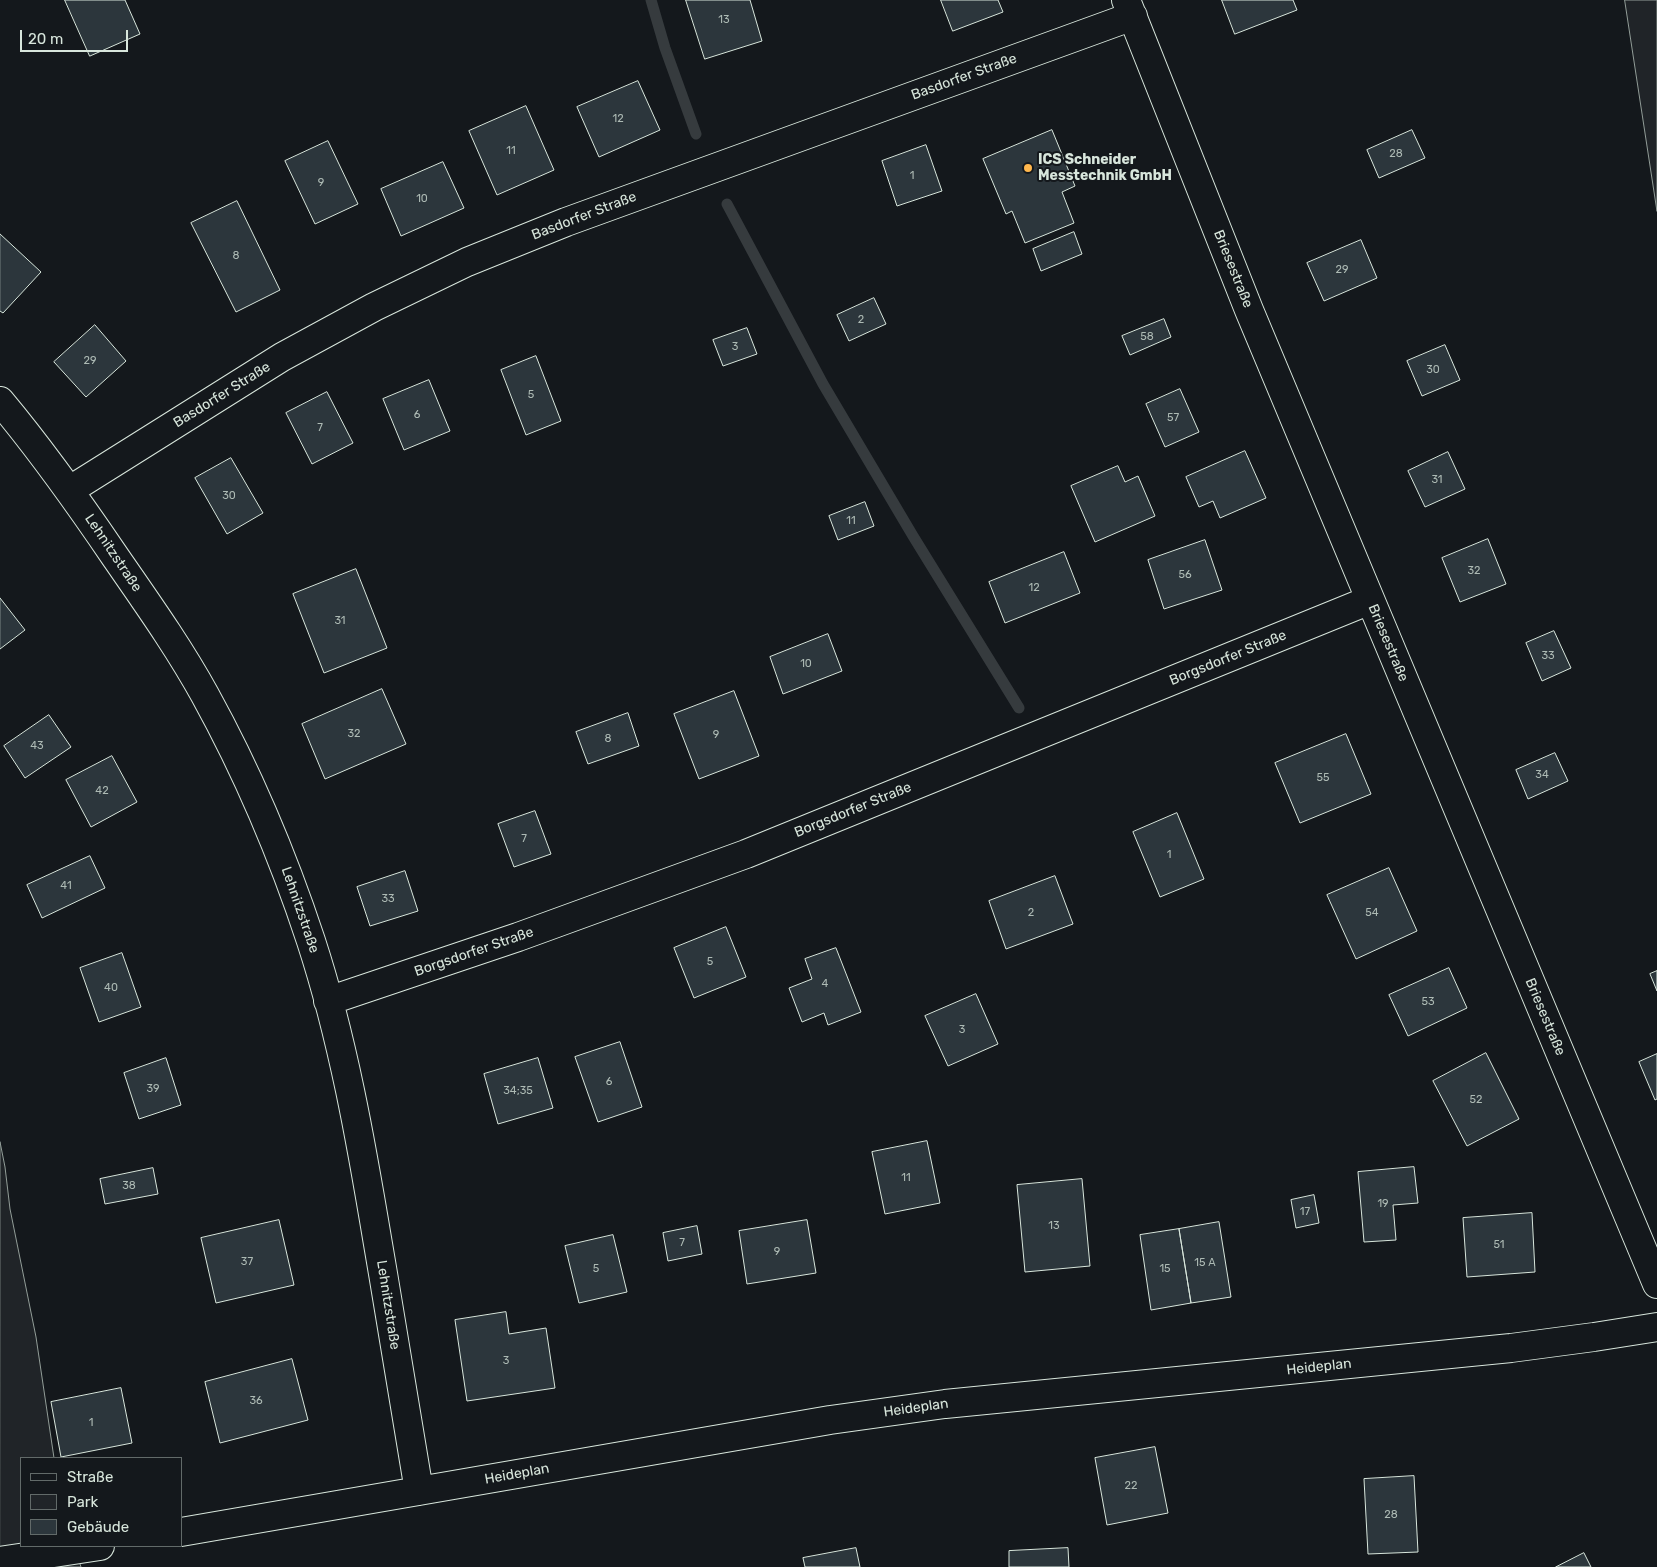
<!DOCTYPE html>
<meta charset="utf-8">
<style>
body{margin:0}
#map{position:relative;width:1657px;height:1567px;overflow:hidden;background:#14181c;font-family:Rubik,sans-serif}
canvas{display:block}
.legend{position:absolute;left:20px;top:1457px;width:162px;height:90px;box-sizing:border-box;background:#14181c;border:1px solid #626a69;margin:0;padding:6px 9px;list-style:none;font-size:15px;color:#d8e6dc}
.legend li{display:flex;align-items:center;gap:10px;height:25px}
.legend b{width:25px;border:1px solid #626a69}
.scale{position:absolute;left:20px;top:30px;width:108px;height:22px;box-sizing:border-box;border:2px solid #d8e6dc;border-top:0;padding-left:6px;font-size:15px;line-height:18px;white-space:nowrap;color:#d8e6dc;-webkit-text-stroke:4px #14181c;paint-order:stroke}
</style>
<div id="map">
<canvas width="1657" height="1567"></canvas>
<ul class="legend">
<li><b style="height:6px;background:#14181c"></b>Straße</li>
<li><b style="height:14px;background:#202428"></b>Park</li>
<li><b style="height:14px;background:#2c363c"></b>Gebäude</li>
</ul>
<div class="scale">20 m</div>
</div>
<script>
const c = document.querySelector('canvas').getContext('2d');
c.lineJoin = 'round';
function fillPath(path, color) { c.fillStyle = color; c.fill(path, 'evenodd'); }
function stroke(path, color, width, dash) { c.strokeStyle = color; c.lineWidth = width; c.lineCap = dash ? 'butt' : 'round'; c.setLineDash(dash || []); c.stroke(path); }
function drawText(font, color, halo, rows, align = 'center') {
  c.font = font + ' Rubik,sans-serif'; c.lineWidth = 4; c.setLineDash([]); c.textBaseline = 'middle'; c.strokeStyle = halo; c.fillStyle = color; for (const [text, x, y, turn = 0] of rows) {
    c.save(); c.translate(x, y); c.rotate((+turn || 0) * Math.PI / 180); c.textAlign = isNaN(turn) ? turn : align; if (halo) c.strokeText(text, 0, 0); c.fillText(text, 0, 0); c.restore();
  }
}
const green = new Path2D(`
 M1625 0H1657V211Z
 M0 1142 5 1167 10 1209 36 1337 54 1458H21V1546H74L81 1567H0Z`);
fillPath(green, '#202428');
stroke(green, '#939e99', 1);
stroke(new Path2D(`
 M651 0 665 48 696 134
 M727 204 823 384 913 536 1019 708`), '#363b3e', 11);
const building = new Path2D(`
 M65 0H125L140 34 90 56Z
 M686 0H750L762 41 705 59Z
 M941 0H998L1003 12 953 31Z
 M1222 0H1293L1297 10 1235 34Z
 M638 81 660 130 599 157 577 107Z
 M526 106 554 170 497 195 469 131Z
 M1052 130 1075 186 1062 192 1074 223 1025 243 1012 211 1006 214 983 159Z
 M1412 130 1425 158 1379 178 1367 150Z
 M328 141 358 204 315 224 285 161Z
 M926 145 942 191 897 206 882 161Z
 M443 162 464 208 401 236 381 189Z
 M237 201 280 290 236 312 191 223Z
 M1074 232 1082 254 1041 271 1033 249Z
 M0 234 41 272 3 313 0 311Z
 M1361 240 1377 278 1324 301 1307 263Z
 M874 298 886 324 849 341 837 315Z
 M1164 319 1171 337 1130 355 1122 336Z
 M95 325 126 361 86 397 54 362Z
 M747 328 757 354 723 366 713 340Z
 M1445 345 1460 380 1422 396 1407 361Z
 M536 356 561 421 526 435 501 370Z
 M429 380 450 431 404 450 383 399Z
 M1180 389 1199 432 1165 447 1146 404Z
 M327 392 353 443 312 464 286 413Z
 M1245 451 1266 498 1220 518 1213 501 1199 507 1186 477Z
 M1448 452 1465 489 1425 507 1408 471Z
 M231 458 263 513 227 534 195 478Z
 M1118 466 1125 482 1138 476 1155 516 1095 542 1071 486Z
 M865 502 874 526 838 540 829 516Z
 M1488 539 1506 584 1460 602 1442 558Z
 M1205 540 1222 590 1164 609 1148 560Z
 M1064 552 1080 593 1005 623 989 582Z
 M356 569 387 648 324 673 293 594Z
 M0 598 25 630 0 649Z
 M1554 631 1571 668 1542 681 1526 643Z
 M828 634 842 671 783 694 770 657Z
 M382 689 406 744 325 779 302 724Z
 M734 691 759 756 699 779 674 714Z
 M628 713 639 746 588 764 576 732Z
 M49 715 71 747 25 778 4 746Z
 M1346 734 1371 794 1300 823 1275 763Z
 M1555 753 1568 781 1528 799 1516 770Z
 M112 756 137 802 91 827 66 780Z
 M535 811 551 854 514 867 498 824Z
 M1177 813 1204 879 1160 897 1133 832Z
 M90 856 105 888 42 918 27 885Z
 M1389 868 1417 931 1356 959 1327 895Z
 M405 871 418 911 370 926 357 887Z
 M1055 876 1073 924 1006 949 989 901Z
 M726 927 746 977 694 998 674 948Z
 M836 948 861 1012 828 1025 824 1013 802 1022 789 988 812 979 805 959Z
 M122 953 141 1007 99 1022 80 968Z
 M1449 968 1467 1008 1408 1036 1389 995Z
 M1657 971V991L1650 974Z
 M976 994 998 1044 948 1066 925 1016Z
 M620 1042 642 1107 598 1122 575 1057Z
 M1486 1053 1519 1119 1467 1146 1433 1081Z
 M1657 1054V1099L1655 1100 1639 1062Z
 M166 1058 181 1105 139 1119 124 1073Z
 M538 1058 553 1108 498 1124 484 1074Z
 M927 1141 940 1203 885 1214 872 1152Z
 M1414 1167 1418 1203 1393 1205 1396 1240 1364 1242 1358 1172Z
 M153 1168 158 1194 105 1204 100 1179Z
 M1082 1179 1090 1266 1025 1272 1017 1185Z
 M1314 1195 1319 1223 1296 1228 1291 1200Z
 M1532 1213 1535 1272 1467 1277 1463 1218Z
 M279 1220 294 1285 216 1303 201 1238Z
 M807 1220 816 1273 747 1284 739 1231Z
 M1219 1222 1231 1297 1191 1303 1179 1229Z
 M697 1226 702 1254 668 1261 663 1233Z
 M1179 1229 1191 1303 1151 1310 1140 1235Z
 M613 1235 627 1292 579 1303 565 1246Z
 M506 1312 509 1334 546 1328 555 1388 467 1401 455 1320Z
 M292 1359 308 1420 220 1443 205 1382Z
 M121 1388 132 1443 61 1457 51 1402Z
 M1155 1447 1168 1513 1107 1525 1095 1458Z
 M1414 1476 1418 1552 1368 1554 1364 1479Z
 M856 1548 860 1567H805L803 1558Z
 M1068 1548 1069 1567H1009V1551Z
 M1584 1553 1591 1567H1556Z`);
fillPath(building, '#2c363c');
stroke(building, '#d8e6dc', 1);
const minor = new Path2D(`
 M1126 0 1249 310 1657 1284
 M0 401C41 450 78 502 114 555 145 600 178 646 205 695 248 773 283 856 311 941 343 1039 361 1142 378 1244 392 1326 405 1408 419 1491
 M70 490 282 357 374 307 467 262 566 222 1133 16
 M328 1001 518 937 746 854 1370 600
 M181 1532 830 1420 945 1404 1511 1348 1594 1337 1657 1327
 M0 1561 100 1546`);
stroke(minor, '#d8e6dc', 30);
stroke(minor, '#14181c', 28);
for (const [x, y, r, color] of [
 [1028,168,5,"#ffb74d"]
]) { const dot = new Path2D(); dot.arc(x, y, r, 0, 2 * Math.PI); c.fillStyle = color; c.fill(dot); stroke(dot, '#14181c', 2); }
drawText('11px', '#adbab4', null, [
 ["13",724,20],
 ["12",618,119],
 ["11",511,151],
 ["28",1396,154],
 ["1",912,176],
 ["9",321,183],
 ["10",422,199],
 ["8",236,256],
 ["29",1342,270],
 ["2",861,320],
 ["58",1147,337],
 ["3",735,347],
 ["29",90,361],
 ["30",1433,370],
 ["5",531,395],
 ["6",417,415],
 ["57",1173,418],
 ["7",320,428],
 ["31",1437,480],
 ["30",229,496],
 ["11",851,521],
 ["32",1474,571],
 ["56",1185,575],
 ["12",1034,588],
 ["31",340,621],
 ["33",1548,656],
 ["10",806,664],
 ["32",354,734],
 ["9",716,735],
 ["8",608,739],
 ["43",37,746],
 ["34",1542,775],
 ["55",1323,778],
 ["42",102,791],
 ["7",524,839],
 ["1",1169,855],
 ["41",66,886],
 ["33",388,899],
 ["2",1031,913],
 ["54",1372,913],
 ["5",710,962],
 ["4",825,984],
 ["40",111,988],
 ["53",1428,1002],
 ["3",962,1030],
 ["6",609,1082],
 ["39",153,1089],
 ["34;35",518,1091],
 ["52",1476,1100],
 ["11",906,1178],
 ["38",129,1186],
 ["19",1383,1204],
 ["17",1305,1212],
 ["13",1054,1226],
 ["7",682,1243],
 ["51",1499,1245],
 ["9",777,1252],
 ["37",247,1262],
 ["15 A",1205,1263],
 ["5",596,1269],
 ["15",1165,1269],
 ["3",506,1361],
 ["36",256,1401],
 ["1",91,1423],
 ["22",1131,1486],
 ["28",1391,1515]
]);
drawText('14px', '#d8e6dc', '#14181c', [
 ["Basdorfer Straße",964,77,-20],
 ["Basdorfer Straße",584,216,-21],
 ["Briesestraße",1233,269,68],
 ["Basdorfer Straße",222,395,-32],
 ["Lehnitzstraße",113,553,56],
 ["Briesestraße",1388,643,67],
 ["Borgsdorfer Straße",1228,658,-22],
 ["Borgsdorfer Straße",853,810,-22],
 ["Lehnitzstraße",300,910,71],
 ["Borgsdorfer Straße",474,952,-19],
 ["Briesestraße",1545,1017,67],
 ["Lehnitzstraße",388,1305,81],
 ["Heideplan",1319,1367,-6],
 ["Heideplan",916,1408,-8],
 ["Heideplan",517,1474,-10]
]);
drawText('bold 14px', '#d8e6dc', '#14181c', [
 ["ICS Schneider",1038,160],
 ["Messtechnik GmbH",1038,176]
], 'left');
</script>
